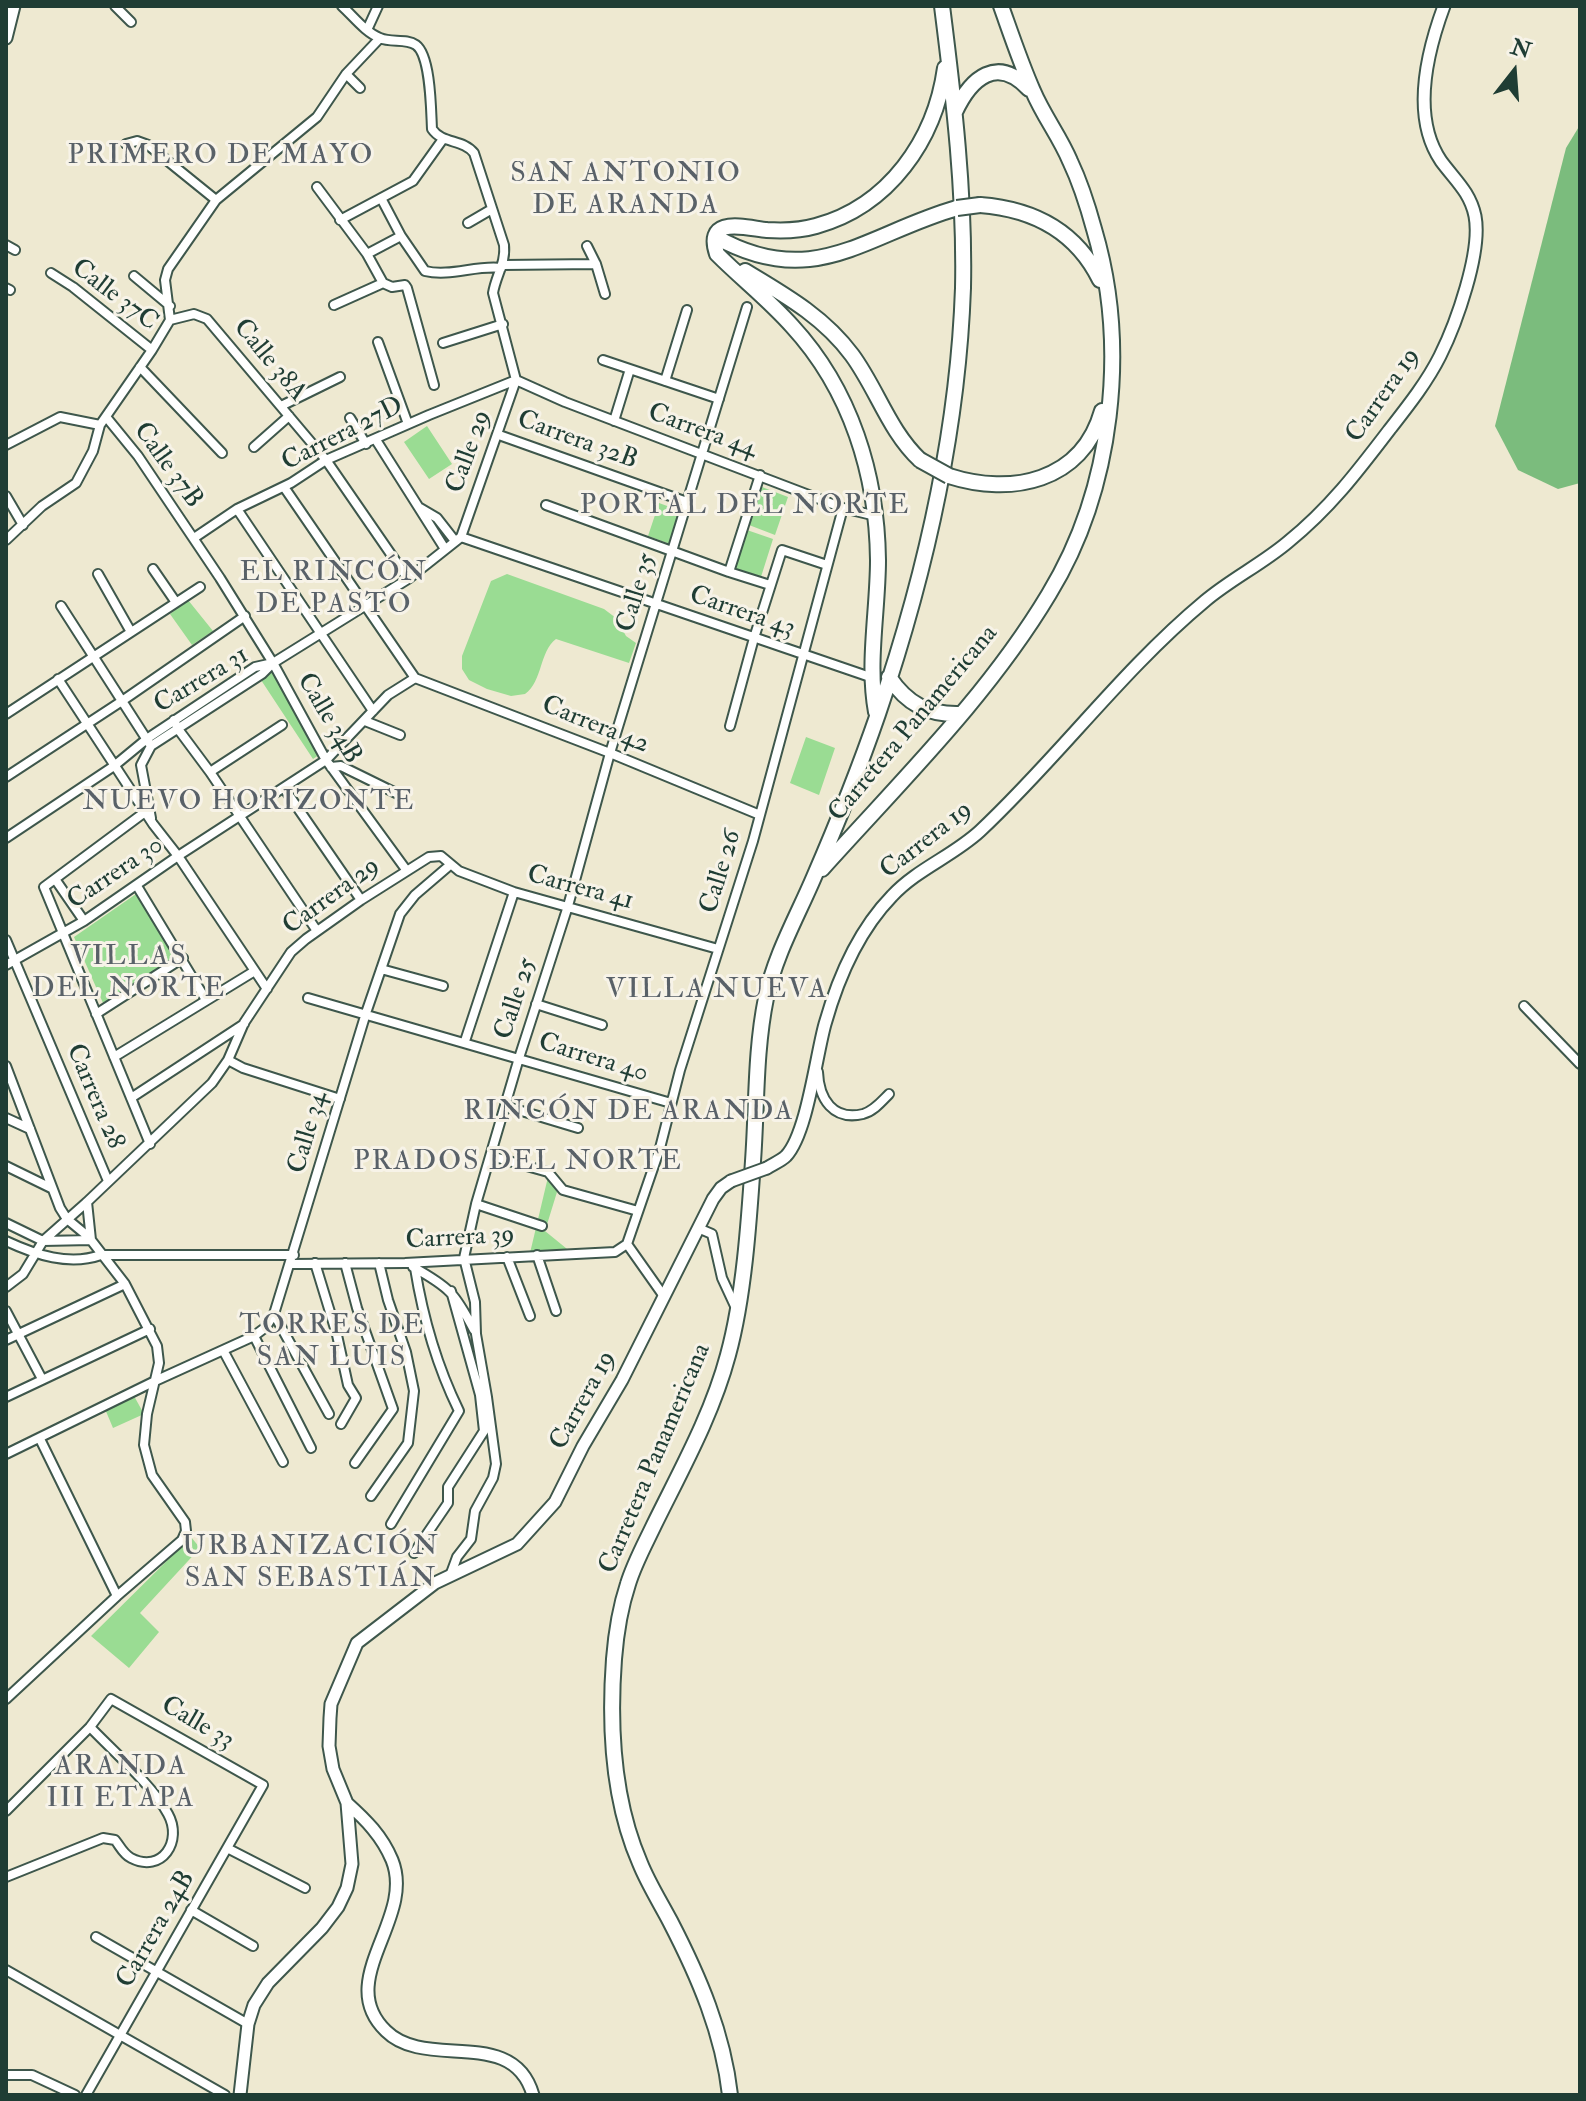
<!DOCTYPE html>
<meta charset="utf-8">
<style>
body{margin:0}
#map{position:relative;width:1586px;height:2101px;overflow:hidden;background:#eee9d1;font-family:"IM FELL Double Pica",serif}
canvas{display:block}
.frame{position:absolute;inset:0;border:8px solid #1f3d34;pointer-events:none}
.north{position:absolute;left:1474px;top:32px;width:80px;height:80px;-webkit-text-stroke:6px #f7f3e8;paint-order:stroke;rotate:17deg;font-size:22px;font-weight:700;line-height:32px;text-align:center;color:#1f3d34}
.north::after{content:'';display:block;margin:auto;width:28px;height:36px;background:#1f3d34;clip-path:polygon(50% 0,100% 100%,50% 72%,0 100%)}
</style>
<div id="map">
<canvas width="1586" height="2101"></canvas>
<div class="frame"></div>
<div class="north">N</div>
</div>
<script>
const c = document.querySelector('canvas').getContext('2d');
c.lineJoin = 'round';
function fillPath(path, color) { c.fillStyle = color; c.fill(path, 'evenodd'); }
function stroke(path, color, width, dash) { c.strokeStyle = color; c.lineWidth = width; c.lineCap = dash ? 'butt' : 'round'; c.setLineDash(dash || []); c.stroke(path); }
function drawText(font, color, halo, rows, align = 'center') {
  c.font = font + ' "IM FELL Double Pica",serif'; c.lineWidth = 6; c.setLineDash([]); c.textBaseline = 'middle'; c.strokeStyle = halo; c.fillStyle = color; for (const [text, x, y, turn = 0] of rows) {
    c.save(); c.translate(x, y); c.rotate((+turn || 0) * Math.PI / 180); c.textAlign = isNaN(turn) ? turn : align; if (halo) c.strokeText(text, 0, 0); c.fillText(text, 0, 0); c.restore();
  }
}
fillPath(new Path2D(`
 M427 426 452 464 429 479 404 442Z
 M762 487 788 497 775 535 749 525Z
 M659 503 681 511 670 544 648 536Z
 M744 529 773 539 760 580 731 571Z
 M507 574 604 609 616 618 626 636 636 643 629 663 556 639C539 652 543 681 525 694L511 696 487 689 469 680 462 669V656L491 581Z
 M188 600 213 631 192 645 170 614Z
 M274 671 319 755 313 759 261 680Z
 M806 737 835 748 819 795 790 783Z
 M136 894 178 957 103 1003 74 937Z
 M548 1177 552 1178 557 1192 545 1231 572 1253H530Z
 M134 1396 144 1414 113 1428 105 1409Z
 M191 1537 200 1548 140 1613 159 1632 129 1668 91 1636Z`), '#9adc93');
fillPath(new Path2D(`
 M1580 125V483L1558 489 1518 470 1495 426 1566 148Z`), '#7bbc7d');
const street = new Path2D(`
 M115 6 131 22
 M342 6C354 17 365 32 380 38 391 43 406 38 416 45 431 56 431 111 432 129 442 144 463 139 474 153L504 245C506 263 496 275 493 293L516 380
 M367 30 378 6
 M346 74 360 88
 M126 144 137 141 148 145 216 200
 M317 187 367 254 383 283 392 287 405 285 407 288 434 385
 M381 198 401 236
 M340 220 413 181 443 139
 M468 223 492 209
 M6 245 15 250
 M587 246 596 264 605 294
 M367 254 401 236 425 271C450 277 476 265 501 268
 M503 265 596 264
 M51 273 73 287 152 350
 M134 276 170 306
 M6 288 10 290
 M334 305 383 283
 M170 320 194 314 207 319 326 460 408 579
 M378 342 408 424
 M443 343 503 324
 M603 360 719 399
 M140 367 222 453
 M516 380 565 402 843 508 876 516
 M665 381 687 310
 M281 406 340 377
 M107 418 138 456 220 578 273 663 326 760 407 871
 M350 418 366 444
 M614 421 630 369
 M499 435 687 502
 M376 440 445 549
 M6 445 60 417 100 425
 M254 447 289 416
 M284 487 415 678
 M6 496 23 525
 M546 505 729 572 770 585
 M420 508 437 518 455 541
 M237 509 373 711
 M461 537 873 678
 M461 537 516 380
 M194 538 237 509 291 483 326 460 429 415 516 380
 M6 540 42 506 76 483 93 451 100 425 152 350 170 320 165 280 168 269 216 200 317 117 346 74 380 38
 M153 569 175 601
 M729 572 760 475
 M98 574 131 632
 M61 606 149 743
 M415 678 610 753 760 815
 M58 679 153 824 178 856 267 989
 M6 714 200 587
 M174 720 178 729 210 772 317 931
 M365 721 400 735
 M730 726 754 638 782 550 827 565
 M331 767 341 766 404 797
 M210 772 282 725
 M6 777 122 701 245 616
 M284 788 361 900
 M145 812 44 887 150 1144
 M151 818 141 765 151 746 262 674 272 664
 M6 838 114 766 148 738 255 667 273 663 408 579 461 537
 M55 879 84 921
 M137 886 206 1000
 M6 940 108 1181
 M6 965 84 921 178 856 326 760 388 695 415 678
 M381 969 443 986
 M308 998 671 1103
 M536 1004 602 1025
 M1524 1006 1580 1064
 M96 1014 183 958
 M465 1041 514 892
 M114 1057 253 972
 M228 1060 243 1068 340 1099
 M6 1066 60 1208 67 1219 90 1238
 M818 1072C819 1099 833 1121 863 1114 874 1111 882 1101 889 1094
 M131 1098 244 1024
 M505 1106 578 1128
 M6 1118 30 1129
 M491 1156 548 1172 563 1190 638 1211
 M6 1166 51 1188
 M476 1204 542 1226
 M6 1223 43 1241 91 1240
 M698 1228 712 1234 722 1278 735 1306
 M6 1241C36 1255 69 1266 101 1255H294
 M627 1244 660 1148 680 1070 753 841 843 508
 M627 1244 663 1295
 M537 1255 556 1311
 M507 1257 530 1316
 M315 1263 337 1335 348 1385 356 1398 341 1424
 M345 1263 357 1308 393 1409 355 1463
 M291 1264 405 1263 576 1254 615 1252 627 1244
 M413 1267C449 1287 455 1293 474 1330
 M6 1287 23 1274 43 1241 87 1202 212 1083 228 1060 244 1023 291 952 306 939 361 900 429 857 441 856 459 871 514 892 718 949
 M6 1311 42 1379
 M274 1314 329 1414
 M254 1336 311 1448
 M6 1340 125 1284
 M223 1350 283 1462
 M6 1397 150 1329
 M40 1439 117 1596
 M6 1454 155 1381 254 1336 266 1327 274 1314 366 1013 400 914 415 895 450 865
 M371 1496 408 1443 414 1391 406 1352 388 1300 379 1263
 M391 1524 459 1411C437 1366 423 1318 415 1268
 M414 1553 448 1503V1487L484 1431 480 1395 451 1291
 M450 1576 457 1557 471 1539 475 1511 493 1478 496 1464 487 1397 476 1334 475 1302 464 1258 476 1204 519 1058 568 906 610 753 747 307
 M6 1699 117 1596 182 1540 186 1531 185 1522 152 1475 144 1445 147 1414 159 1363 157 1346 125 1284 91 1240 87 1202
 M6 1811 90 1727 111 1699 263 1785 86 2095
 M227 1848 305 1888
 M6 1877 103 1838 115 1840C120 1846 123 1854 131 1858 162 1874 183 1841 168 1814 153 1786 113 1751 90 1727
 M191 1910 253 1946
 M96 1937 248 2024
 M6 1970 225 2095
 M6 2075H32L75 2095`);
const secondary = new Path2D(`
 M6 38 14 6
 M767 1168C773 1164 781 1161 786 1156 807 1134 816 1056 825 1024 838 978 858 931 892 896 917 869 953 856 980 831 1058 758 1122 670 1205 601 1231 579 1262 564 1288 542 1330 508 1358 471 1390 429 1408 406 1427 382 1440 356 1456 324 1482 252 1475 216 1470 192 1455 180 1441 161 1411 117 1427 52 1444 6
 M347 1803C366 1820 382 1836 392 1860 416 1919 333 1980 386 2031 426 2071 513 2025 533 2095
 M240 2095 248 2024 254 2005 268 1983 322 1928 338 1907 347 1888 352 1864 347 1803 333 1769 329 1746 330 1718 331 1704 357 1643 435 1583 517 1544 555 1502 583 1446 622 1380 713 1199 721 1188 731 1181`);
const highway = new Path2D(`
 M955 112C971 78 997 55 1029 89
 M980 205C1033 209 1076 231 1100 280
 M716 237C814 292 866 234 957 208
 M745 271C785 295 824 317 852 355 877 389 889 431 920 460
 M949 476C1011 496 1082 482 1102 411
 M889 677C907 704 928 715 960 714
 M876 712C867 663 878 610 878 560 877 475 851 390 792 326 769 300 742 279 717 254 704 215 746 228 767 230 782 231 802 230 816 226 889 206 935 140 945 68
 M822 869C901 781 988 696 1049 594 1113 489 1129 347 1094 229 1088 207 1080 182 1070 161 1060 137 1043 115 1033 91 1021 64 1011 34 1001 6
 M730 2095C723 2033 699 1977 670 1921 660 1902 648 1883 640 1863 613 1801 609 1726 614 1659 616 1634 620 1608 628 1584 634 1564 645 1544 654 1525 681 1470 712 1415 728 1355 744 1297 749 1221 753 1161 757 1106 755 1052 766 998 775 955 797 917 814 877 837 824 859 769 878 714 925 576 958 434 963 288 965 194 954 100 942 6`);
stroke(street, '#3e574c', 12);
stroke(secondary, '#3e574c', 15);
stroke(highway, '#3e574c', 18);
stroke(street, '#fff', 8);
stroke(secondary, '#fff', 11);
stroke(highway, '#fff', 14);
const secondaryBridge = new Path2D(`
 M731 1181 767 1168`);
const highwayBridge = new Path2D(`
 M957 208 980 205
 M920 460 949 476`);
stroke(secondaryBridge, '#3e574c', 15, []);
stroke(highwayBridge, '#3e574c', 18, []);
stroke(secondaryBridge, '#fff', 11);
stroke(highwayBridge, '#fff', 14);
drawText('26px', '#1f3d34', '#f7f3e8', [
 ["Calle 37C",114,296,37],
 ["Calle 38A",269,361,50],
 ["Carrera 19",1384,396,-55],
 ["Carrera 44",702,432,20],
 ["Carrera 27D",343,435,-27],
 ["Carrera 32B",577,441,20],
 ["Calle 29",470,452,-70],
 ["Calle 37B",167,466,54],
 ["Calle 35",638,593,-73],
 ["Carrera 43",742,613,19],
 ["Carrera 31",202,681,-31],
 ["Calle 34B",328,719,59],
 ["Carretera Panamericana",914,724,-50],
 ["Carrera 42",595,726,22],
 ["Carrera 19",927,841,-38],
 ["Calle 26",722,872,-73],
 ["Carrera 30",116,874,-34],
 ["Carrera 41",580,889,15],
 ["Carrera 29",332,897,-36],
 ["Calle 25",517,999,-72],
 ["Carrera 40",593,1059,17],
 ["Carrera 28",94,1097,67],
 ["Calle 34",309,1133,-74],
 ["Carrera 39",460,1239,-3],
 ["Carrera 19",584,1401,-61],
 ["Carretera Panamericana",656,1459,-67],
 ["Calle 33",197,1724,30],
 ["Carrera 24B",157,1930,-60]
]);
c.letterSpacing = '2px';
drawText('28px', '#596168', '#f7f3e8', [
 ["PRIMERO DE MAYO",221,157],
 ["SAN ANTONIO",626,175],
 ["DE ARANDA",626,207],
 ["PORTAL DEL NORTE",745,507],
 ["EL RINCÓN",334,574],
 ["DE PASTO",334,606],
 ["NUEVO HORIZONTE",249,803],
 ["VILLAS",129,958],
 ["DEL NORTE",129,990],
 ["VILLA NUEVA",717,991],
 ["RINCÓN DE ARANDA",629,1113],
 ["PRADOS DEL NORTE",518,1163],
 ["TORRES DE",332,1327],
 ["SAN LUIS",332,1359],
 ["URBANIZACIÓN",311,1548],
 ["SAN SEBASTIÁN",311,1580],
 ["ARANDA",121,1768],
 ["III ETAPA",121,1800]
]);
c.letterSpacing = '0px';
</script>
